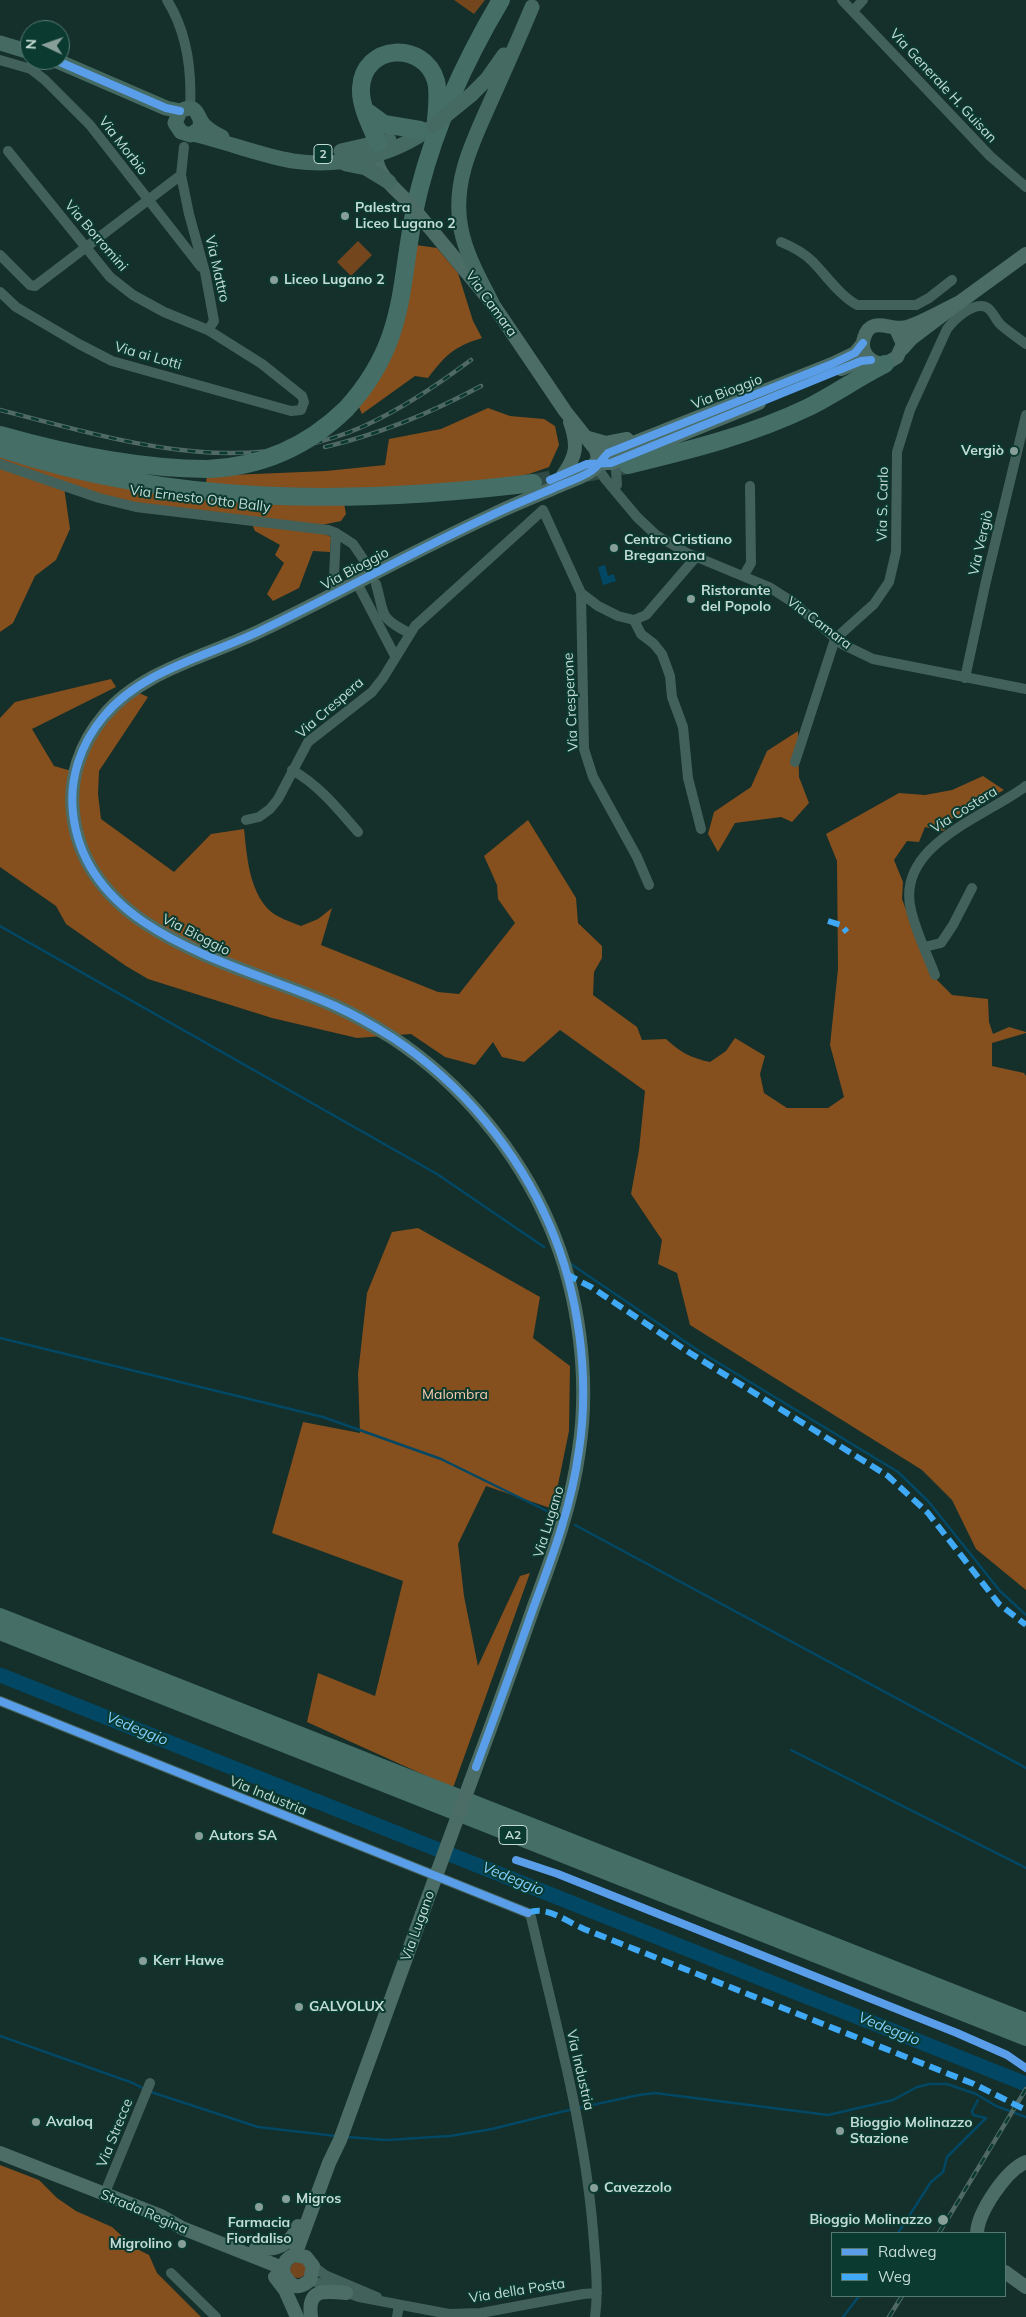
<!DOCTYPE html>
<meta charset="utf-8">
<style>
body{margin:0}
#map{position:relative;width:1026px;height:2317px;overflow:hidden;background:#152f2a;font-family:Mulish,sans-serif}
canvas{display:block}
.legend{position:absolute;left:831px;top:2232px;width:175px;height:65px;box-sizing:border-box;background:#0a3a30;border:1px solid #547a72;margin:0;padding:6px 9px;list-style:none;font-size:15px;color:#c4dbd4}
.legend li{display:flex;align-items:center;gap:10px;height:25px}
.legend b{width:25px;border:1px solid #547a72}
.north{position:absolute;left:20px;top:20px;width:50px;height:50px;box-sizing:border-box;background:#0a3a30;border:1px solid #547a72;border-radius:50%;rotate:273deg;font-size:14px;font-weight:700;line-height:20px;text-align:center;color:#c4dbd4}
.north::after{content:'';display:block;margin:auto;width:18px;height:22px;background:#879f98;clip-path:polygon(50% 0,100% 100%,50% 72%,0 100%)}
</style>
<div id="map">
<canvas width="1026" height="2317"></canvas>
<ul class="legend">
<li><b style="height:6px;background:#5a9eea"></b>Radweg</li>
<li><b style="height:6px;background:#3fa9f5"></b>Weg</li>
</ul>
<div class="north">N</div>
</div>
<script>
const c = document.querySelector('canvas').getContext('2d');
c.lineJoin = 'round';
function fillPath(path, color) { c.fillStyle = color; c.fill(path, 'evenodd'); }
function stroke(path, color, width, dash) { c.strokeStyle = color; c.lineWidth = width; c.lineCap = dash ? 'butt' : 'round'; c.setLineDash(dash || []); c.stroke(path); }
function drawText(font, color, halo, rows, align = 'center') {
  c.font = font + ' Mulish,sans-serif'; c.lineWidth = 4; c.setLineDash([]); c.textBaseline = 'middle'; c.strokeStyle = halo; c.fillStyle = color; for (const [text, x, y, turn = 0] of rows) {
    c.save(); c.translate(x, y); c.rotate((+turn || 0) * Math.PI / 180); c.textAlign = isNaN(turn) ? turn : align; if (halo) c.strokeText(text, 0, 0); c.fillText(text, 0, 0); c.restore();
  }
}
fillPath(new Path2D(`
 M454 0H485L474 14Z
 M358 241 372 255 351 276 337 262Z
 M290 2270a8 8 0 1 1 16 0a8 8 0 1 1-16 0Z`), '#74461e');
fillPath(new Path2D(`
 M416 245 437 248 458 273 473 321 482 338C453 347 446 355 428 378L415 376 362 414 358 405Z
 M488 408 510 416 544 419 555 426 559 445 549 467 529 474 492 482 441 486 294 491 206 483 207 476 326 471 385 465 389 439 441 429Z
 M0 451 68 473 344 503 346 514 341 521 312 527 331 537 330 552 313 551 299 588 273 601 267 594 284 563 275 555 280 545 255 531 250 520 173 513 64 487 70 529 56 560 35 576 13 623 0 632Z
 M111 679 116 687 32 729 54 766 79 773C95 733 104 719 139 693L148 697 99 771 98 794 101 819 174 872 211 834 244 829C247 857 249 889 269 910 276 917 291 922 301 926L318 919 332 908 321 945 438 992 459 994 515 923 498 899 497 885 484 856 528 820 576 898 578 923 602 946V958L594 972 593 995 637 1027 642 1040 666 1039C680 1052 691 1058 710 1062L726 1051 735 1038 765 1056 760 1074 764 1093 787 1108H828L844 1097 830 1045 838 969 837 861 826 834 899 793 925 795 952 790 983 776 1004 790 953 818 944 831 925 827 919 842 907 841 894 860 903 882 902 899 930 973 952 995 988 999 989 1022 993 1034 1009 1027 1026 1032V1033L992 1043V1066L1024 1073 1026 1076V1590L976 1549 952 1500 922 1470 690 1325 677 1273 658 1264 662 1240 631 1194 639 1150 645 1091 560 1030 524 1062 502 1057 493 1042 475 1065 445 1057 411 1034 357 1038 272 1018 148 979 126 966 66 924 56 906 0 867V718L15 702Z
 M798 731 799 777 809 803 792 822 781 817 735 823 718 852 708 834 714 812 751 787 767 751Z
 M418 1228 540 1297 533 1338 570 1366 569 1431 553 1509 486 1486 458 1544 464 1596 478 1666 520 1576 530 1573 453 1788 307 1722 318 1673 375 1696 403 1581 272 1533 303 1422 360 1433 358 1374 367 1293 392 1232Z
 M0 2165 39 2180 57 2198 76 2211 112 2227 135 2248 149 2255 157 2273 201 2317H0Z`), '#854f1e');
fillPath(new Path2D(`
 M605 565 608 576 614 574 616 581 603 585 598 567Z`), '#024865');
stroke(new Path2D(`
 M0 926 437 1174 544 1247
 M571 1264 699 1351 898 1472 928 1501 1000 1591 1026 1615
 M0 1338 323 1417 441 1459 555 1515
 M575 1525 1026 1768
 M791 1750 1026 1868
 M0 2036 133 2083 144 2089
 M151 2092 258 2127 336 2136
 M578 2108 639 2095 655 2093 828 2115 893 2100 917 2087 930 2084H947L976 2094 996 2106 1026 2117
 M347 2137 387 2140 450 2136 492 2129 573 2109
 M898 2233 931 2182 943 2172 947 2157 986 2118 973 2115 972 2111 978 2100
 M843 2317 859 2296`), '#024865', 2.5);
stroke(new Path2D(`
 M0 1675 1026 2084`), '#024865', 15);
stroke(new Path2D(`
 M533 483 628 465`), '#2f4944', 18, [18, 9]);
stroke(new Path2D(`
 M167 0C187 32 192 71 190 108
 M842 0 990 156 1026 187
 M853 11 863 0
 M0 60 31 69 45 80 90 125 201 267
 M8 151 110 277 133 295 164 312 208 330
 M781 242C793 247 803 252 812 261 826 275 839 295 857 305H916L929 298 952 280
 M0 255 30 285 35 286 181 175
 M0 292 16 307 79 344 112 361 291 411 301 410 304 402 302 396 262 364 208 330 214 321 205 272 189 214 181 175 184 147
 M599 463 601 473 606 480 637 517 656 535 687 553 769 587 794 603 842 644 873 659 1026 689
 M0 464 99 498 136 507 328 530 336 533 334 576 337 594
 M617 485 616 471 623 457
 M336 533 353 544 366 563
 M744 575 751 563 750 486
 M357 583 395 656
 M376 584C385 615 378 617 409 633
 M581 593 584 749 593 777 637 857 649 885
 M634 620 641 634 654 644 662 654 670 676 672 697 683 727 688 778 701 829
 M965 678 986 581 1026 415
 M795 762 835 639 874 604 889 582 896 552 897 452 910 410 947 329C954 320 972 302 986 307 993 310 995 320 1001 325 1009 332 1018 338 1026 344
 M292 770C319 785 338 809 358 832
 M246 820 259 817 270 809 278 799 308 742 372 692 383 678 415 626 543 510 581 593 598 606 618 616 634 620 646 615 696 557
 M924 947 941 943 953 925 972 888
 M935 975C927 954 916 932 911 910 895 845 985 817 1026 786
 M0 1701 528 1913 531 1917C555 2021 584 2124 593 2230 595 2259 599 2288 595 2317
 M104 2195 150 2083
 M313 2266 325 2275 377 2297
 M171 2273 216 2317
 M310 2280 359 2297 449 2314 481 2313 583 2294 597 2293
 M397 2317 399 2305`), '#42615a', 10);
stroke(new Path2D(`
 M376 155C377 176 395 188 409 203
 M429 227 492 303 565 411 596 450 599 463
 M960 302 1026 254
 M896 329 903 344 897 357 885 364C878 364 872 362 867 356 863 351 862 344 864 338 871 314 892 332 907 327 925 321 943 310 960 302L911 339 902 349
 M841 369 861 361 871 360
 M585 437 606 443 627 439
 M595 463H611L759 403
 M563 475C577 455 578 445 570 422
 M476 1767C496 1713 515 1660 534 1606 553 1555 572 1504 579 1450 590 1378 579 1293 550 1226 518 1151 461 1083 393 1038 374 1026 355 1015 335 1006 243 964 86 937 73 813 69 778 81 743 104 716 142 670 209 656 262 630 339 593 414 551 492 515 515 504 538 495 561 485 572 480 587 476 595 468 600 463 603 458 608 453L832 364 855 353 863 343
 M0 2153 161 2216 182 2228 275 2265C287 2272 290 2298 310 2280L313 2266 306 2257 295 2255C285 2258 282 2265 284 2275
 M977 2233C978 2212 1006 2170 1026 2162
 M256 2248C277 2251 290 2245 298 2226
 M295 2255 329 2163 340 2140 422 1914
 M1005 2272 1026 2287
 M275 2277 285 2290 297 2317
 M311 2316C307 2288 325 2291 346 2293`), '#4b6d66', 14);
stroke(new Path2D(`
 M0 43 30 52
 M55 60 166 108 180 111
 M471 95 487 79 504 55
 M201 121 199 129 190 135 181 132 175 123 180 111C199 102 196 117 204 125 209 130 216 134 222 137
 M193 134C227 142 259 155 293 161 341 168 393 156 432 127
 M341 151 389 140
 M346 164 366 168 389 182
 M492 303C480 279 466 255 461 229 451 181 475 137 494 94 507 65 520 36 532 7`), '#456a62', 15);
stroke(new Path2D(`
 M366 111 384 124 420 130
 M378 143C371 126 360 106 361 88 363 44 424 40 436 81 439 94 437 107 436 120
 M346 409C413 336 397 274 420 187 437 121 466 59 501 0
 M0 435C67 454 138 469 207 469
 M0 448C173 506 355 505 533 483
 M628 465C690 450 751 435 809 407 835 394 859 377 885 364
 M0 1617 1026 2022
 M0 1631 1026 2037`), '#446e66', 18);
const rail = new Path2D(`
 M0 410C121 441 240 480 362 427 402 409 437 385 471 360
 M325 447C380 434 431 413 481 386
 M939 2233 1026 2089
 M889 2317 902 2296`);
stroke(rail, '#506964', 4.5);
stroke(rail, '#0a3a30', 2.5, [8]);
stroke(new Path2D(`
 M409 203 429 227
 M422 1914 476 1767`), '#4b6d66', 14);
stroke(new Path2D(`
 M433 126 471 95`), '#456a62', 15);
stroke(new Path2D(`
 M207 469C261 467 308 446 346 409`), '#446e66', 18);
stroke(new Path2D(`
 M828 921 841 925 847 932
 M566 1274 591 1287 690 1353 888 1476 928 1513 999 1604 1026 1625
 M528 1913C546 1905 566 1921 584 1929L974 2084 1026 2110`), '#3fa9f5', 6, [12, 6]);
stroke(new Path2D(`
 M55 60 166 108 180 111
 M550 480 587 464 611 463 861 361 871 360
 M0 1701 528 1913
 M476 1767C496 1713 515 1660 534 1606 553 1555 572 1504 579 1450 590 1378 579 1293 550 1226 518 1151 461 1083 393 1038 374 1026 355 1015 335 1006 243 964 86 937 73 813 69 778 81 743 104 716 142 670 209 656 262 630 339 593 414 551 492 515 515 504 538 495 561 485 572 480 587 476 595 468 600 463 603 458 608 453L832 364 855 353 863 343
 M516 1860 558 1874 957 2033 1007 2055 1026 2068`), '#5a9eea', 8);
for (const [x, y, r, color] of [
 [345,216,5,"#879f98"],
 [274,280,5,"#879f98"],
 [1014,451,5,"#879f98"],
 [614,548,5,"#879f98"],
 [691,599,5,"#879f98"],
 [199,1836,5,"#879f98"],
 [143,1961,5,"#879f98"],
 [299,2007,5,"#879f98"],
 [36,2122,5,"#879f98"],
 [840,2131,5,"#879f98"],
 [594,2188,5,"#879f98"],
 [286,2199,5,"#879f98"],
 [259,2207,5,"#879f98"],
 [943,2220,6,"#879f98"],
 [182,2244,5,"#879f98"]
]) { const dot = new Path2D(); dot.arc(x, y, r, 0, 2 * Math.PI); c.fillStyle = color; c.fill(dot); stroke(dot, '#0a3a30', 2); }
for (const [x, y, w] of [
 [323,154,18],
 [513,1835,28]
]) { const box = new Path2D(); box.roundRect(x - w / 2, y - 9.5, w, 19, 4); c.fillStyle = '#0a3a30'; c.fill(box); stroke(box, '#c4dbd4', 1); }
drawText('bold 12px', '#c4dbd4', null, [
 ["2",323,154],
 ["A2",513,1835]
]);
drawText('14px', '#c4dbd4', '#0a3a30', [
 ["Via Generale H. Guisan",943,86,47],
 ["Via Morbio",123,146,52],
 ["Via Borromini",96,236,49],
 ["Via Mattro",217,269,77],
 ["Via Camara",491,304,54],
 ["Via ai Lotti",148,356,16],
 ["Via Bioggio",727,392,-21],
 ["Via Ernesto Otto Bally",200,499,7],
 ["Via S. Carlo",883,504,-89],
 ["Via Vergiò",981,543,-77],
 ["Via Bioggio",355,569,-28],
 ["Via Camara",819,623,37],
 ["Via Cresperone",571,702,-93],
 ["Via Crespera",330,708,-41],
 ["Via Costera",964,810,-32],
 ["Via Bioggio",196,935,27],
 ["Via Lugano",549,1522,-73],
 ["Via Industria",268,1796,22],
 ["Via Lugano",418,1926,-70],
 ["Via Industria",580,2070,77],
 ["Via Strecce",115,2133,-68],
 ["Strada Regina",144,2212,23],
 ["Via della Posta",517,2291,-9]
]);
drawText('bold 14px', '#c4dbd4', '#0a3a30', [
 ["Palestra",355,208],
 ["Liceo Lugano 2",355,224],
 ["Liceo Lugano 2",284,280],
 ["Vergiò",1004,451,"right"],
 ["Centro Cristiano",624,540],
 ["Breganzona",624,556],
 ["Ristorante",701,591],
 ["del Popolo",701,607],
 ["Autors SA",209,1836],
 ["Kerr Hawe",153,1961],
 ["GALVOLUX",309,2007],
 ["Avaloq",46,2122],
 ["Bioggio Molinazzo",850,2123],
 ["Stazione",850,2139],
 ["Cavezzolo",604,2188],
 ["Migros",296,2199],
 ["Bioggio Molinazzo",932,2220,"right"],
 ["Farmacia",259,2223,"center"],
 ["Fiordaliso",259,2239,"center"],
 ["Migrolino",172,2244,"right"]
], 'left');
drawText('14px', '#fbccac', '#0a3a30', [
 ["Malombra",455,1395]
]);
drawText('italic 15px', '#80cffe', '#0a3a30', [
 ["Vedeggio",137,1729,22],
 ["Vedeggio",513,1879,22],
 ["Vedeggio",889,2029,22]
]);
</script>
